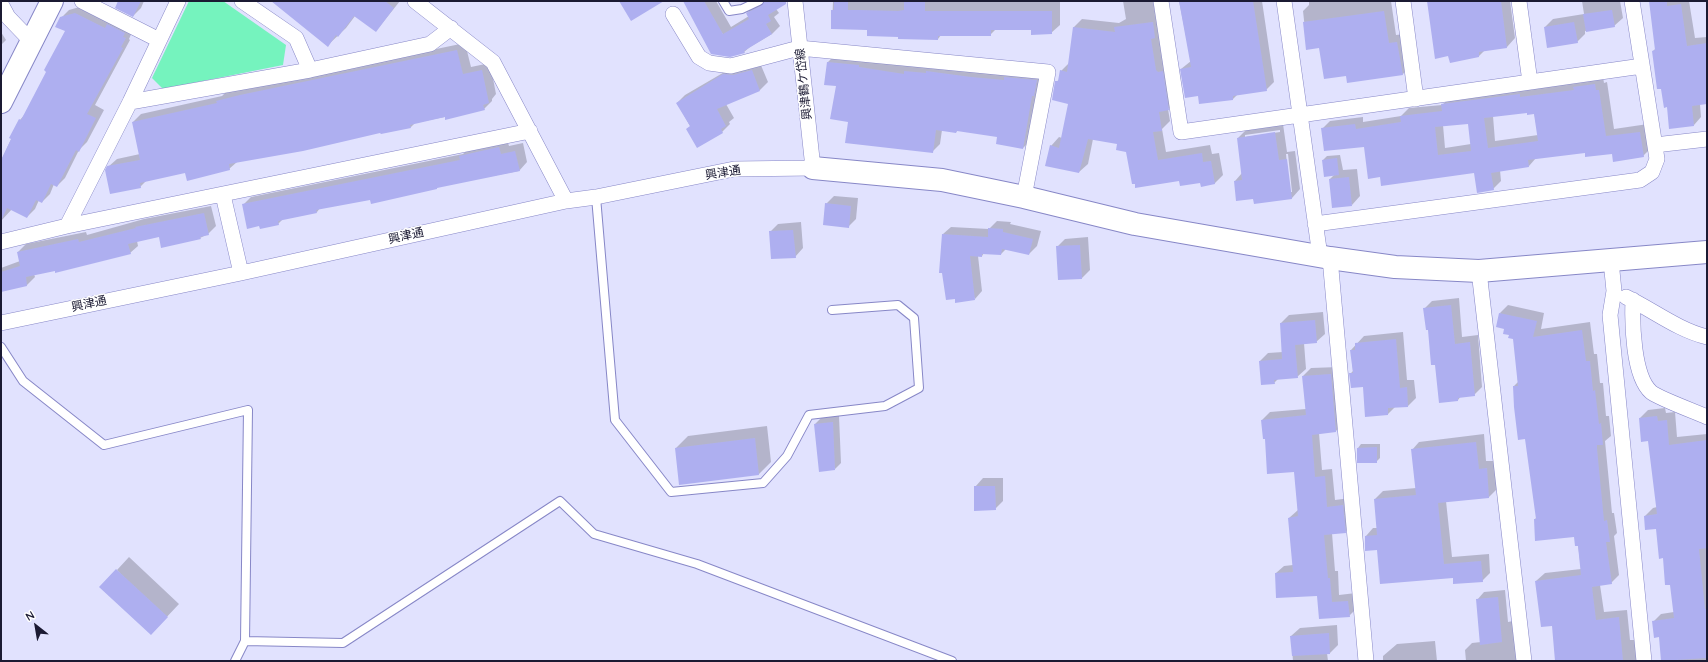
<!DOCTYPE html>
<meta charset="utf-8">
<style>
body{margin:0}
#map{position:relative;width:1708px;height:662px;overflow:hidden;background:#e1e2fe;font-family:Quicksand,sans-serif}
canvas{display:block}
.frame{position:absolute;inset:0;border:2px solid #1b1a33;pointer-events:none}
.north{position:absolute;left:16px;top:606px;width:40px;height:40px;-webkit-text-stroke:3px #fff;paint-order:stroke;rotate:329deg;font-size:11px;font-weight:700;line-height:16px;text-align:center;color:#1b1a33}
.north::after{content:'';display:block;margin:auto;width:14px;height:18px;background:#1b1a33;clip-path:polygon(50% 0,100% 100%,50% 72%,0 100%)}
</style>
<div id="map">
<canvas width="1708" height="662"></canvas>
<div class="frame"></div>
<div class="north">N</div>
</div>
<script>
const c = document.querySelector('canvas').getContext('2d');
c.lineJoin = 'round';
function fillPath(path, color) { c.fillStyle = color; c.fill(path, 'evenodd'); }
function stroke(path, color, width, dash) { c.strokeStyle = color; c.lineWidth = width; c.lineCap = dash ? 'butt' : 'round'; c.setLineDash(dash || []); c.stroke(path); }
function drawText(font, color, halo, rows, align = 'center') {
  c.font = font + ' Quicksand,"Noto Sans JP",sans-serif'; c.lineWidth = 3; c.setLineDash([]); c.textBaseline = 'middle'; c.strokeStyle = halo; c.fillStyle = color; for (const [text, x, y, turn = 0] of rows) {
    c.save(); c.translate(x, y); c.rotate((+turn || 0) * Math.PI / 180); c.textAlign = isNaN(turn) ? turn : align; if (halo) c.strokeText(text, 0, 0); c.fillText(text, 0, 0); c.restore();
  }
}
fillPath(new Path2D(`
 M189 1H223L286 45 283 65 163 89 152 78Z`), '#75f3be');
fillPath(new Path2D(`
 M120 1H144L141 8 133 16Z
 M274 1H400L376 31 355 16 346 28 328 45Z
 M684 1H716L731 27 749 16 747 13 755 5 765 1H784L776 9 779 13 774 17 780 26 772 34 750 47 744 52Z
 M833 1H1060V25L1051 33 1032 30 996 29 990 35H941L938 39 899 36 868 29 832 28Z
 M1123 1H1159L1177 101 1168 109 1170 121 1162 129 1166 152 1210 145 1212 154 1219 153 1223 175 1214 184 1180 180 1127 151 1118 143 1093 139 1088 164 1079 172 1051 146 1059 137 1062 138 1069 103 1056 82 1060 79 1061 71 1070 62 1074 27 1082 19 1119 23 1126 19Z
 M1179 1H1262L1274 82 1266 90 1238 94 1233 99 1199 95 1181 69 1191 61Z
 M1309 1H1391L1396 35 1405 34 1410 66 1403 74 1347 75 1320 47 1307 48 1303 11 1309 5Z
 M1428 1H1510L1515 38 1507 47 1485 50 1479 56Z
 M1582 1H1620L1623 18 1614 26 1585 31V34L1577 42 1545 27 1553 19 1584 14Z
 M1650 1H1689L1695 38 1707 37V103L1700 104 1701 117 1694 125 1668 106 1653 51 1656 48Z
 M83 6 133 30 129 39 130 40 95 105 104 110 87 142 79 150 65 178 57 186 54 184 50 194 42 202 39 200 35 209 27 217 12 209 1 221V161L20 120 25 114 48 71 66 31 61 18 69 10Z
 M1 32 6 40 1 45Z
 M465 43 471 67 490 63 496 94 492 99V101L484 109 415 123 411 127 381 131 237 162 229 169 186 172 147 180 140 187 108 167 117 159 140 154 133 122 141 114 222 96 225 93Z
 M836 54 1045 72 1031 140 1023 148 998 136 958 130 956 132 942 130 940 144 932 152 849 121 828 62Z
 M760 63 768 82 760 90 726 104 734 118 729 122 730 124 722 132 690 126 677 103 685 95 733 67Z
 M1603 77 1604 83 1607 82 1614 129 1648 124 1651 148 1643 156 1586 152 1536 158 1529 166 1500 170 1501 181 1493 189 1475 172 1380 176 1364 146 1322 129 1330 121 1363 117V122L1401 116 1409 108 1442 105 1451 97 1528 87V90L1580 82ZM1527 112H1534L1538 135 1495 141 1493 116ZM1469 122 1471 144 1445 148 1443 125Z
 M1283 124 1287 152 1295 151 1300 189 1292 198H1254L1235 181 1242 173 1238 138 1246 130ZM1280 130V132L1245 137V135ZM1286 154H1288L1292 192H1290Z
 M507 140 509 146 523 143 527 162 519 171 439 186 437 188 320 208 317 212 284 218 278 224 243 205 251 197 463 154 469 148Z
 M1340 155 1343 170 1357 169 1360 196 1352 205 1330 179 1334 175 1323 160 1327 156Z
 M834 196 858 198 856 219 848 227 826 204Z
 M211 206 216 226 208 234 200 238 160 236 137 241 138 246 130 253 34 274 35 277 27 285 1 291V268L20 261 18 252 26 244 86 232 87 235 144 219Z
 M997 221 1011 222 1010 224 1041 231 1037 246 1029 254 1006 249 1001 254 984 253 982 256H978L982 291 975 299 943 234 951 227 989 229Z
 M801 222 803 248 795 257 770 232 778 224Z
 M1088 237 1090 270 1082 278 1057 247 1065 239Z
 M1459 298 1462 337 1478 335 1482 387 1474 395 1461 396 1458 400 1429 329 1424 309 1432 301Z
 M1508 305 1544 313 1541 329 1590 322 1594 354H1597L1600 383H1603L1606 416H1609L1611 436 1605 441 1612 513H1614L1617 533 1614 536 1619 575 1611 583 1600 585 1604 612 1627 610 1630 640H1637L1638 661H1556L1553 625 1536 581 1545 573 1581 569 1578 545 1575 536 1535 519 1537 517 1526 438 1514 386 1518 382 1514 338 1505 329 1500 313Z
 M1323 312 1325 334 1316 342 1304 343 1306 369 1297 377 1278 379 1274 383 1260 361 1268 353 1283 352 1281 323 1289 315Z
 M1403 332 1407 380H1414L1416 398 1408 406 1395 407 1388 414 1364 386 1350 374 1353 371 1351 350 1364 336Z
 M1339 367 1343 423 1336 431 1319 433 1322 470 1332 469 1335 500 1350 498 1353 524 1345 532 1332 533 1335 571H1338L1339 595 1356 593 1357 608 1349 616 1318 595 1276 573 1284 566 1293 565 1289 518 1298 510 1295 471 1266 438 1262 420 1270 412 1306 409 1303 376 1311 368Z
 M1665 408 1666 413 1675 412 1677 437 1707 434V661H1675L1653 622 1661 614 1674 612 1671 584 1657 528 1645 516 1653 508 1657 507 1649 440 1640 418 1648 410Z
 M839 416 841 463 835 469 815 424 821 418Z
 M767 426 771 462 759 474 680 484 676 448 688 436Z
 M1484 434 1486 461H1494L1497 489 1489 497 1446 501 1452 557 1489 554 1490 573 1482 581 1454 577 1378 549 1366 536 1373 528H1378L1375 499 1383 491 1416 488 1412 450 1419 442Z
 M1361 444H1380V458L1376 462 1358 448Z
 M983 478H1003V501L995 509 975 487Z
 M129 557 179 604 163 621 117 570Z
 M1505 590 1508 622 1518 620 1523 661H1466L1465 650 1472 643 1481 642 1477 600 1484 592Z
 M1337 625 1338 645 1330 653H1327L1328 661H1293L1291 636 1300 628Z
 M1435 641 1437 661H1383V656L1397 644Z`), '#0003');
fillPath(new Path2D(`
 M118 1H141L133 17 115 8Z
 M271 1H385L394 8 376 32 354 16 338 37 336 35 328 47Z
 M619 1H664L631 21Z
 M683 1H704L723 34 749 19 746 13 761 6 764 1H786V4L768 15 771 21 766 24 772 34 744 51 745 53 730 57 711 54Z
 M834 1H848V10H859L898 11 904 10V1H925V11H1052V34L1031 35V30H991V36H938V40L898 39V37L867 36V30L831 29V10H834Z
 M1179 1H1253L1267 91 1233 96V100L1199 104 1198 96 1185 98 1180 69 1191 67Z
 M1427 1H1501L1507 48 1479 52V57L1450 63 1448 56 1435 59Z
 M1649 1H1667V6L1681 4 1687 46 1707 43V104L1692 106 1694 126 1669 129 1667 107 1664 108 1661 89H1657L1652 51 1655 50Z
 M1612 10 1615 27 1586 32 1583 14Z
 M1384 11 1389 43 1397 42 1403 75 1347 83 1346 76 1324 79 1319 48 1306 50 1303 22Z
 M75 13 105 28 107 24 125 33 123 37 126 38 121 47 123 48 87 114 96 118 79 152 76 150 57 187 51 184 42 203 36 200 27 218 7 208 1 221V160L11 139 9 138 19 119 21 120 46 72 44 70 65 31 55 27 60 17Z
 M1153 22 1155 38 1151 39 1156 70 1158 72 1163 71 1169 110 1159 112 1162 131 1153 132 1158 160 1202 153 1203 162 1211 161 1215 184 1201 187 1200 183 1180 186 1179 181 1135 188V184H1132L1126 152 1116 150 1117 144 1088 139 1079 173 1045 166 1050 145 1059 148 1068 104 1052 100 1055 81H1058L1060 70 1067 72 1073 27 1115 32 1114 27Z
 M1574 22 1578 43 1547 48 1544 27Z
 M457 50 463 74 482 70 489 103 483 105 485 110 445 120V117L410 125 411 128 381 134 380 133 303 151 229 164 230 170 187 181 185 173 140 183 141 188 110 194 105 170 107 166 140 160 132 122 217 103 216 101 240 95Z
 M827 62 859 65V67L904 74V71L926 73V71L971 77 1004 80V77L1037 80 1034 96H1032L1023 149 996 144 997 137 957 131 956 133 936 130 933 153 845 143 848 122 830 119 836 86 824 85Z
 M752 70 760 91 717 109 726 126 721 129 723 133 697 148 686 129 690 126 676 103 723 74 733 75Z
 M1595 84 1596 90H1599L1606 136 1640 132 1644 157 1613 162 1612 154 1585 157V153L1528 160 1529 167 1491 173 1494 190 1477 193 1474 173 1381 186 1380 177 1368 179 1364 147 1324 151 1321 128 1355 124 1356 129 1401 122 1400 116 1442 111 1441 104 1520 94V97L1574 90 1573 87ZM1527 113V115L1534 114 1538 141 1488 148 1484 118ZM1468 124 1471 151 1438 155 1435 127Z
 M1275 132 1279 160 1287 159 1292 199 1254 204 1253 199 1236 201 1234 181 1242 180 1237 138Z
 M499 147 501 154 515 151 520 171 437 188V189L371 204 370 200 316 210 317 213 278 221 279 225 260 229 259 226 247 229 242 204 460 160 459 156Z
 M1337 158 1339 175 1324 177 1322 160Z
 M1349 177 1352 206 1332 208 1329 179Z
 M825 203 851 206 849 228 823 225Z
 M204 213 209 235 200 237 201 239 161 248 159 237 128 244 131 254 55 273V271L26 277 27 286 1 292V272L20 266 17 252 78 239 79 242 136 228 135 227Z
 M988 228 1003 229V232L1033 239 1029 255 1002 249 1001 255 982 254V257L970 256 975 300 955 303V299L946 300 942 273H939L942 234 988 237Z
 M793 230 796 258 771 259 769 231Z
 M1080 245 1082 279 1058 280 1056 246Z
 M1451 305 1455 344 1470 342 1475 396 1458 398V401L1439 403 1435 365H1431L1428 330H1426L1423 308Z
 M1499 313 1537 321 1533 337 1582 330 1586 361H1590L1593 391 1595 390 1599 424 1601 423 1603 445H1597V449L1604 521 1607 520 1610 542H1606L1612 584 1592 587 1596 620 1619 617 1623 661H1555L1552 626 1541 627 1535 581 1581 575 1578 546H1575L1574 537 1535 541 1534 519H1536L1525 439 1518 440 1514 407 1513 386H1518L1513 339 1508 338 1509 335 1503 334 1504 329 1496 327Z
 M1315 320 1317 343 1295 345 1298 378 1274 380 1275 384 1261 385 1259 361 1282 359 1280 323Z
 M1396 339 1400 388 1407 387 1408 407 1388 408V415L1365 417 1363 387 1351 388 1349 373H1353L1350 350H1355V343Z
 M1331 374 1336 432 1312 435 1315 477 1325 476 1327 507 1343 505 1346 533 1324 535 1328 578H1330L1332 602 1348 601 1350 617 1319 619 1317 596 1276 598 1275 573 1293 572 1288 518 1298 516 1294 472 1267 474 1265 439H1263L1261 420 1306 415 1302 376Z
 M1657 416 1658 421 1667 420 1669 445 1707 440V548L1699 549 1705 609H1707V658L1661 661 1659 637 1654 638 1652 621 1674 618 1670 585H1665L1663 558 1659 559 1656 529 1645 530 1644 516 1657 514 1648 441 1641 442 1639 418Z
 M833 422 835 470 819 472 814 424Z
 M755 438 759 475 679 485 675 448Z
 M1476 442 1479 469 1487 468 1489 498 1438 503 1444 564 1481 561 1483 582 1453 584V578L1380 584 1377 550 1365 551V536L1377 535 1374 499 1416 495 1411 449Z
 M1377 447V463H1357V448Z
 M974 486H995L996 510 974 511Z
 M116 569 168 617 151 635 99 587Z
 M1498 597 1502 642 1480 645 1476 599Z
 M1329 633 1330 654 1292 656 1290 636Z`), '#aeaff0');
const lane = new Path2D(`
 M723 1 729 11 742 9 759 1
 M596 197 615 420 671 492 763 483 787 456 809 415 885 406 919 388 914 318 898 305 832 310
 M1 347 23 381 104 445 248 410 245 641 343 643 560 501 594 534 697 564 952 661
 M235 661 245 641`);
const street = new Path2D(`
 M82 1 159 40
 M242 1 296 38 310 70
 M415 1 493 62 566 201
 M1161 1 1181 132 1642 66
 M1284 1 1320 256
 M1403 1 1416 99
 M1519 1 1530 82
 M1 4 8 17 31 41
 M673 14 699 57 709 63 731 66 799 48 1048 72 1024 197
 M130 102 310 70 430 44 451 28
 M1655 145 1707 139
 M223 195 241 273
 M1315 224 1640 180 1652 172 1657 159 1632 1
 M67 226 530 131
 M1 242 67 226 130 102 178 1
 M1330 258 1366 661
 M1611 261 1614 291 1610 315 1644 661
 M1479 271 1524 661
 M1626 297C1653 310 1678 330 1707 337
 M1633 300C1632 323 1633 376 1651 392 1658 398 1696 412 1707 417
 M1 323 241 273 566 201 596 197 734 169 813 168 795 1`);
const secondary = new Path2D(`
 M1 102 52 1
 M813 168 942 180 1024 197 1135 224 1330 258 1395 267 1479 271 1707 252`);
stroke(lane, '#8787c7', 10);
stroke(street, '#8787c7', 16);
stroke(secondary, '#8787c7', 24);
stroke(lane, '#fff', 8);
stroke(street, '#fff', 15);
stroke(secondary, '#fff', 22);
drawText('12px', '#1b1a33', '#fff', [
 ["興津鶴ケ岱線",804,84,-96],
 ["興津通",723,173,-9],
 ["興津通",406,236,-13],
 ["興津通",89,304,-12]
]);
</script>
